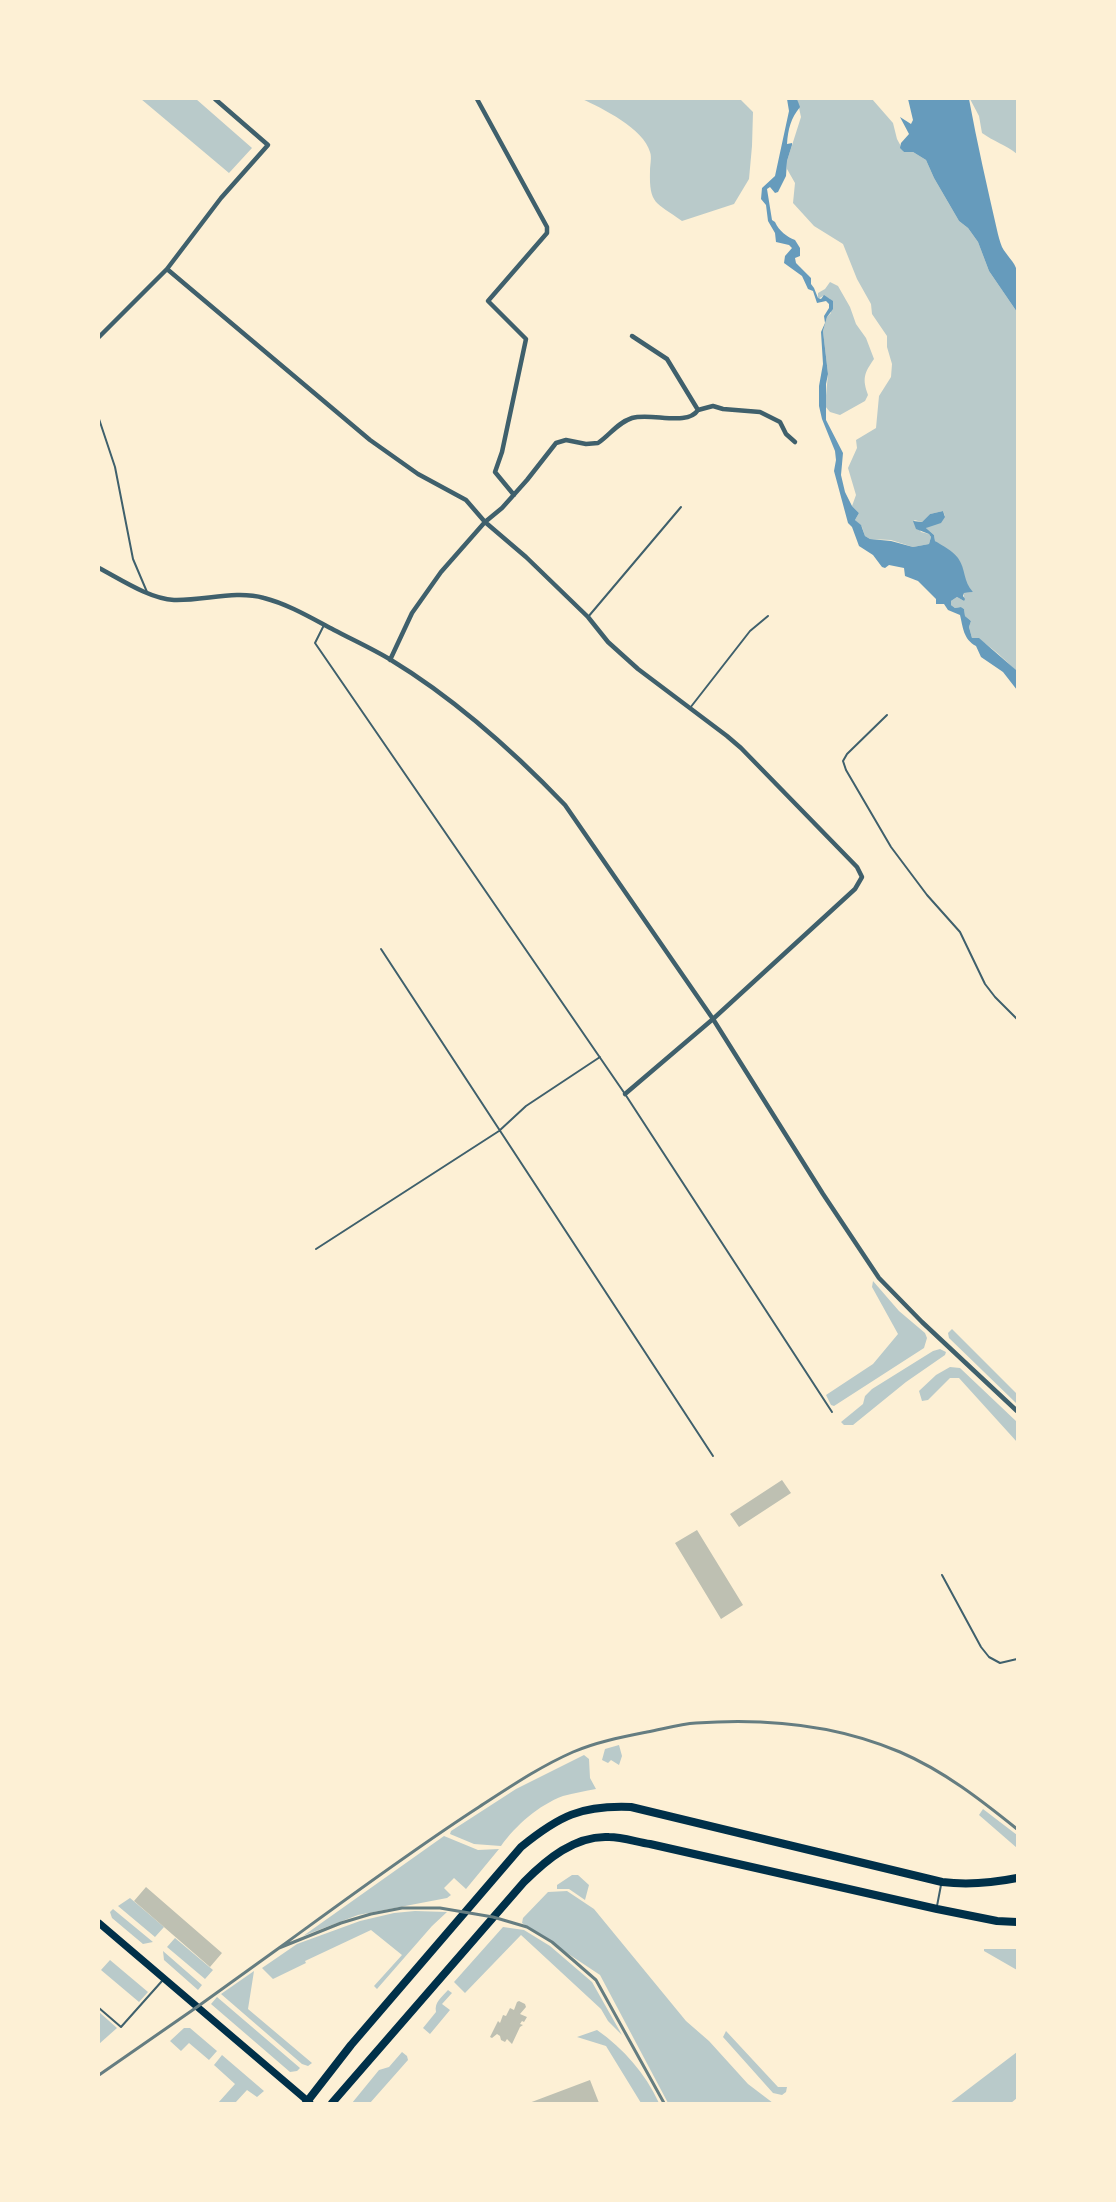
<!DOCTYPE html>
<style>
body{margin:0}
#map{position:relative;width:1116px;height:2202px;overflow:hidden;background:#fdf0d5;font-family:"Open Sans",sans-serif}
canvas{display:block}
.frame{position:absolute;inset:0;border:100px solid #fdf0d5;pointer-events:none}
</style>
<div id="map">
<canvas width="1116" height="2202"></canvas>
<div class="frame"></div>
</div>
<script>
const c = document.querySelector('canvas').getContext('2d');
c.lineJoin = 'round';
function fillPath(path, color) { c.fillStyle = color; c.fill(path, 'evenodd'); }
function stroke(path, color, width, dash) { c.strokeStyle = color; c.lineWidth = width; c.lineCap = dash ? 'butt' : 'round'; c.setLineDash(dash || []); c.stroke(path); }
fillPath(new Path2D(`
 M141 99H196L252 148 229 173Z
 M582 99H740L753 112 752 146 749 179 734 204 682 221C656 202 649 205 650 171 650 165 652 157 650 152 644 129 602 108 582 99Z
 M797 99H872L893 123 897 139 904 152H913L926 160 934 178 959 221 968 228 978 242 989 271 1017 312V672C1009 663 982 637 972 638L969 627 971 621 965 616 964 609 961 607 955 608 951 605V601L957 597 964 601V593L973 592 967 588 960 562 935 541 934 535 926 528 928 526 939 523 945 516 943 511 930 514 922 522 914 520 921 532 929 534 931 537 929 544 913 547 891 540 870 539 865 536 862 527 855 520 859 513 852 506 856 495 848 468 857 448 856 440 876 428 879 396 891 377 892 364 887 347V336L872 314 871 304 857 279 843 244 814 226 793 203 795 183 787 169V161L801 117Z
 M970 99H1017V154C1006 145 993 141 982 133L979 116Z
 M830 282 838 286 850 307 856 324 866 338 874 359C864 373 862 379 868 395L865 401 840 415 830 412 825 406 828 374 823 331 827 317 831 313 830 299 823 296 818 299V293L825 289Z
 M873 1281 899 1311 925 1333 927 1338 924 1348 834 1406 831 1405 826 1395 873 1364 898 1334 872 1287Z
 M952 1329 1017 1394V1404L949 1338 948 1333Z
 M940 1349 946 1352 945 1355 906 1382 853 1425H844L841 1422 863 1404 865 1396 872 1389 933 1351Z
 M950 1367 960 1368 1017 1422V1442L959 1378H950L928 1400 922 1401 919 1391 936 1375Z
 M619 1745 622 1756 619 1765 611 1760 608 1763 602 1760 605 1749Z
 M584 1755 589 1759 590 1778 596 1789C585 1791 574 1793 563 1796 539 1805 516 1825 501 1846L474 1844 450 1834 451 1831 516 1789Z
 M983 1809 1017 1835V1848L979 1815Z
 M444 1836 478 1850 499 1849 466 1889 454 1878 444 1888 451 1895 447 1898 358 1915 303 1936Z
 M572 1875H578L589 1885 585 1900 569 1889H557V1885Z
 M567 1891 594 1909 686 2021 709 2041 748 2084 773 2103H668L600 1975 522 1923 523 1918 548 1892Z
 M130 1898 164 1927 155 1937 118 1906Z
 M113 1909 153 1942 143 1944 112 1918 110 1912Z
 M415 1911 447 1912 432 1926 377 1989 374 1986 402 1955 371 1930 305 1961 306 1963 273 1979 262 1968 297 1944 360 1921 394 1913Z
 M503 1927 524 1930 550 1946 592 1982 622 2035 608 2021 601 2009 521 1935 465 1993 454 1982Z
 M175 1938 213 1970 205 1979 167 1947Z
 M984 1949H1017V1970L984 1951Z
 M163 1951 202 1985 198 1990 164 1960Z
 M110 1960 148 1992 139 2002 101 1970Z
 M254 1971 248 2009 312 2063 308 2066 302 2064 221 1994Z
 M448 1990 452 1993 442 2004 450 2010 430 2034 423 2028 436 2012C434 2002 442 1997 448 1990Z
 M217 1997 300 2068 297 2071 290 2072 211 2004Z
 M99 2012 117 2028 99 2044Z
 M184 2028H190L217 2051 209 2060 189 2043 181 2051 170 2041Z
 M597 2030C624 2049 645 2073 659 2103H641L606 2046 577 2037Z
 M726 2031 778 2087H787L786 2092 782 2095 773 2093 723 2037Z
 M402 2052 407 2056 408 2060 370 2103H352L379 2070 389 2067Z
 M1017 2052V2098L1011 2103H950Z
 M222 2055 264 2091 257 2097 247 2090 235 2103H218L235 2084 214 2065Z`), '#b9caca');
fillPath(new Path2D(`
 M787 99H797L800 107C791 118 788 129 787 144L792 143V145L787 161 786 176 778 192 775 193 770 187 767 189 772 220 775 222C779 231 787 237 795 240L800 248V256L795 258 796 263 811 278V284L814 288 818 298 821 299 824 295 833 301V309L827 317 823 331 828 374 826 384V420L843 453 841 475 845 492 852 506 859 513 855 520 861 525 865 536 870 539 891 541 913 547 929 544 931 537 929 534 916 529 913 521 922 522 930 514 943 511 945 517 941 523 926 528 934 535 935 541C943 546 952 550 958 558 966 569 963 582 973 592L964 593 963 596 965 599 964 601 957 597 951 601V605L955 608 961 607 964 609 965 616 971 621 969 627 972 638H979L1016 670 1017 690 1003 672 981 657 976 646C963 639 963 627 960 615L948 610 944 604H936V599L918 581 905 576 904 568 889 565 885 568 882 567 873 555 859 546 852 527 848 523 834 471 836 460 835 451 822 419 819 406V386L823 364 821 332 825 323 824 316 829 308V304L826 301 817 303 813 291 808 289 802 276 784 263 785 256 792 248 789 245 776 242 775 233 768 221 766 205 761 199 762 188 775 176 789 111Z
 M908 99H969C977 143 987 186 997 230 998 235 1000 242 1002 247 1006 255 1015 262 1017 271 1020 283 1017 299 1017 312L989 271 978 242 968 228 959 221 934 178 926 160 913 152H904L900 148 901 143 909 134 900 117 911 124 913 120Z`), '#669bbc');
fillPath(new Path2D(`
 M782 1480 791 1493 739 1527 730 1514Z
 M697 1530 743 1605 721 1619 675 1543Z
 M146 1887 222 1953 210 1967 134 1901Z
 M519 2001 525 2004 526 2007 520 2014 527 2017 524 2022 522 2021 520 2024 523 2025 520 2027 512 2044 507 2039 505 2042 501 2040 500 2036 497 2034 492 2038 490 2037 498 2021 500 2023 503 2015 506 2016 510 2008 514 2010 517 2002Z
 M590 2080 599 2103H529Z`), '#bec0b2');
stroke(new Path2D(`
 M99 419 115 467 133 559 147 592
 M588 617 681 507
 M324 625 315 643 625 1094 832 1412
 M690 708 750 631 768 616
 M887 715 847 754 843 761 846 770 891 847 927 895 960 932 985 984 995 997 1017 1019
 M381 949 713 1456
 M316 1249 499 1131 526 1106 600 1057
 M942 1575 981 1647 989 1657 1000 1663 1017 1659
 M937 1906 941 1885
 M99 2008 121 2027 162 1981`), '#3f606c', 2);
stroke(new Path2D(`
 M477 99 547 227V233L488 301 526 339 502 452 495 472 514 495
 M167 269 221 198 268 145 215 99
 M632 336 667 359 698 410 713 406 723 409 760 412 780 422 786 434 795 442
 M99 337 167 269 370 440 418 474 466 500 485 522 526 557 588 617 608 642 638 669 727 736 741 748 857 867 862 877 855 889 713 1019 625 1094
 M99 568C120 579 150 599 174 600 204 601 235 590 264 598 288 604 313 619 334 630 353 640 373 649 391 660 452 697 515 753 565 805L713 1019 823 1194 879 1278 922 1322 1017 1411
 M390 660 412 613 441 572 485 522 502 508 527 480 556 443 566 440 586 444 598 443C610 435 617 423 632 418 651 412 687 427 698 410`), '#3f606c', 4.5);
stroke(new Path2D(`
 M99 1923 310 2103`), '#003049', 7);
stroke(new Path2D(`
 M306 2103 351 2045 521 1847C559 1816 581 1805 631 1807L942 1882C967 1885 992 1883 1017 1878
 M332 2103 524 1882C546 1860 575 1835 609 1837 622 1837 637 1842 650 1844L937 1909 997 1921 1017 1922`), '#003049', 8);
stroke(new Path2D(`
 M279 1948C345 1900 411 1851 479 1807 510 1787 539 1767 573 1752 596 1742 622 1737 647 1732 663 1729 680 1724 696 1723 765 1718 837 1725 900 1752 944 1771 981 1800 1017 1829
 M99 2075 197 2007 279 1948 341 1923 371 1914 402 1908H440L493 1917 527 1927 552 1942 573 1960 596 1980 664 2103`), '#657d81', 3);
</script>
